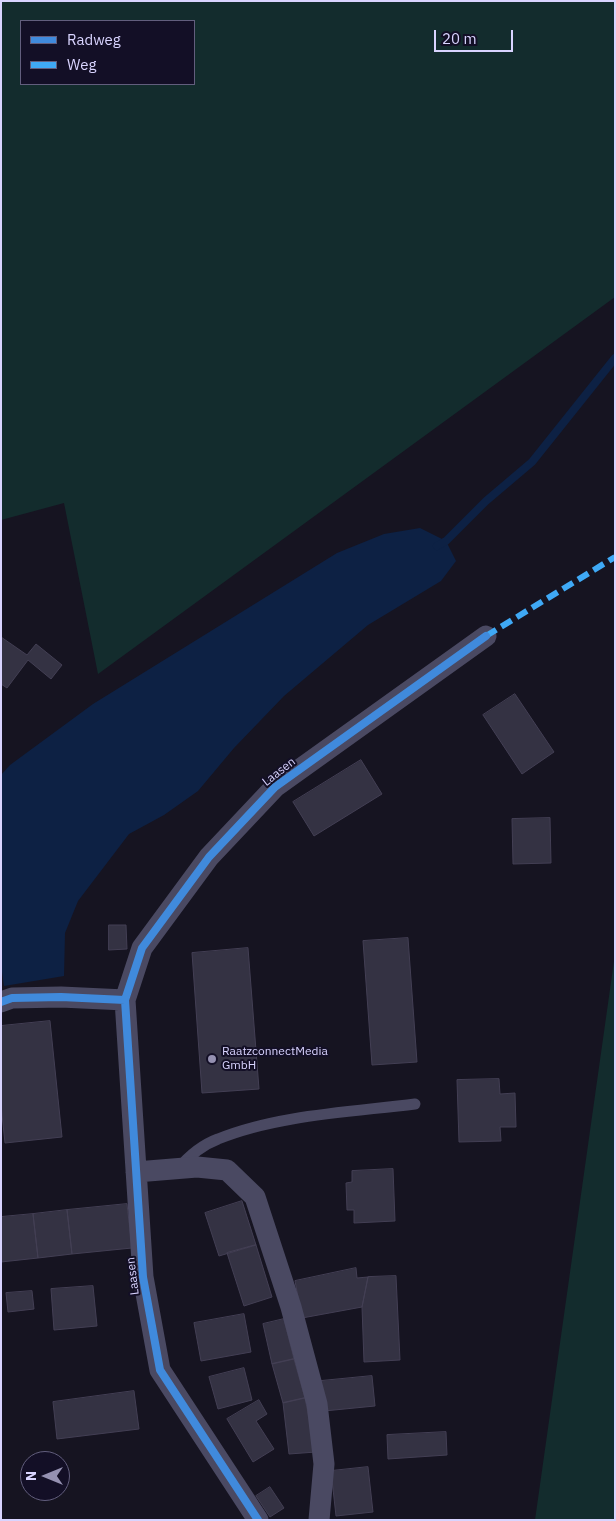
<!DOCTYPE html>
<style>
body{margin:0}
#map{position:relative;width:616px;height:1521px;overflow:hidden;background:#161421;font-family:"IBM Plex Sans",sans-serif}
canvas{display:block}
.frame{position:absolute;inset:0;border:2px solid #d9d4ff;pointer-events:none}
.legend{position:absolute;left:20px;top:20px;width:175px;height:65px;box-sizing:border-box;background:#130f26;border:1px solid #625e7d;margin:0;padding:6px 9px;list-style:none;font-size:15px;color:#d9d4ff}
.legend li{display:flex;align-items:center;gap:10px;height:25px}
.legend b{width:25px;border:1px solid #625e7d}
.north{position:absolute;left:20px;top:1451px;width:50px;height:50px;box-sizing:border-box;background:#130f26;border:1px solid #625e7d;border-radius:50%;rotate:270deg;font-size:14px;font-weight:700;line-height:20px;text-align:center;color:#d9d4ff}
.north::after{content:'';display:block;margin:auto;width:18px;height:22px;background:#9591b1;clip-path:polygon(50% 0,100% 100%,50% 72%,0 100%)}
.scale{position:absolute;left:434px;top:30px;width:79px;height:22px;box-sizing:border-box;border:2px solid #d9d4ff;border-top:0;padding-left:6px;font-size:15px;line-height:18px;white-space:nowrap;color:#d9d4ff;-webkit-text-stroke:4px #130f26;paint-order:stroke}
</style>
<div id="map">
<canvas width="616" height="1521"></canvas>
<div class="frame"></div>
<ul class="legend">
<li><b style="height:6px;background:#408adc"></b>Radweg</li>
<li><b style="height:6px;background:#3fa9f5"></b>Weg</li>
</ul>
<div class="north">N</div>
<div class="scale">20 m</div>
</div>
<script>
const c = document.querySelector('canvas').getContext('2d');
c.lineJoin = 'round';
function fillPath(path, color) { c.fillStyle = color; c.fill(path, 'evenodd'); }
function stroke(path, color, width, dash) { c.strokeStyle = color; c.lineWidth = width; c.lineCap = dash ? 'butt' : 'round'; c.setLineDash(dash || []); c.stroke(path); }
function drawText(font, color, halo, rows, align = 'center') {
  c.font = font + ' "IBM Plex Sans",sans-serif'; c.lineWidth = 4; c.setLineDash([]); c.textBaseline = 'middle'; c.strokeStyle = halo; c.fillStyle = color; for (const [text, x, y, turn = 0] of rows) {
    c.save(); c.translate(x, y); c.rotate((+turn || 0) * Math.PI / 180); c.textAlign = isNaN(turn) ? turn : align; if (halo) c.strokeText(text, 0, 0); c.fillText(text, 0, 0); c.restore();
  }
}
fillPath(new Path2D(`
 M1 1H615V297L98 674 64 503 1 520ZM21 21H194V84H21Z
 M615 954V1520H535Z`), '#132c2d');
fillPath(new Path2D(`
 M420 528 446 541 456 561 441 581 368 625 284 696 234 748 198 791 164 815 129 834 78 901 65 933 64 976 4 986 1 965V775L10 765 93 704 337 553 384 534Z`), '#0d2144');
stroke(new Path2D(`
 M437 546 446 541 486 501 532 462 615 358`), '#0d2144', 8);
const building = new Path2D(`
 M1 637 27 655 36 644 62 665 51 679 28 660 7 688 1 684Z
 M515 694 554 752 522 774 483 715Z
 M361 760 382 794 314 836 293 802Z
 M550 818 551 863 513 864 512 819Z
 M109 925H126L127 949 109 950Z
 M408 938 417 1062 372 1065 363 941Z
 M248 948 259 1089 202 1093 192 953Z
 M50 1021 62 1137 5 1143 1 1105V1026Z
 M499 1079 500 1094 515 1093 516 1127H500L501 1141 459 1142 457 1080Z
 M393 1169 395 1221 354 1223V1210H347L346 1183 352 1182V1171Z
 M242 1201 256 1245 219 1256 205 1213Z
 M127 1204 132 1248 72 1254 67 1210Z
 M67 1210 72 1254 38 1258 33 1214Z
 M33 1214 38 1258 1 1262V1217Z
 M256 1245 272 1297 244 1306 227 1253Z
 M356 1268 357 1278 368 1277 362 1307 302 1318 295 1281Z
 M396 1276 400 1360 364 1362 362 1307 368 1277Z
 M93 1286 97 1326 54 1330 51 1289Z
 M32 1291 34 1309 8 1312 6 1293Z
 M244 1314 251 1352 201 1361 194 1323Z
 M284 1319 294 1359 272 1364 263 1324Z
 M294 1359 305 1398 283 1403 272 1364Z
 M244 1368 252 1400 218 1409 209 1377Z
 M372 1376 375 1406 324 1411 321 1381Z
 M134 1391 139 1429 57 1439 53 1402Z
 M305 1398 316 1452 289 1454 283 1403Z
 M259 1400 267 1414 256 1421 274 1449 253 1462 227 1419Z
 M446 1432 447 1455 388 1459 387 1435Z
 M368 1467 373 1512 336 1516 331 1471Z
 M270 1487 284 1508 270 1517 256 1496Z`);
fillPath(building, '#343243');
stroke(building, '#433f54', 1);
stroke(new Path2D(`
 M178 1169C188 1157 202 1145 218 1139 277 1115 351 1112 415 1104`), '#4a4962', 11);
stroke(new Path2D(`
 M125 1000 142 948 209 857 275 787 486 636
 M1 1002 12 998 61 997 125 1000 143 1277 160 1370 258 1520
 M136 1172 197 1167 227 1170 255 1197 291 1307 317 1404 324 1464 319 1520`), '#4a4962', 21);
stroke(new Path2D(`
 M486 636 615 557`), '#3fa9f5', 6, [12, 6]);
stroke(new Path2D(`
 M125 1000 142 948 209 857 275 787 486 636
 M1 1002 12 998 61 997 125 1000 143 1277 160 1370 258 1520`), '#408adc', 8);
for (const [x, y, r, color] of [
 [212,1059,5,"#9591b1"]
]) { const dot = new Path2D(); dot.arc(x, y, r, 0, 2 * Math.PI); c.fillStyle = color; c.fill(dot); stroke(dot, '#130f26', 2); }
drawText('12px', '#d9d4ff', '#130f26', [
 ["Laasen",279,772,-38],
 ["Laasen",133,1276,-97]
]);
drawText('12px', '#d9d4ff', '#130f26', [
 ["RaatzconnectMedia",222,1052],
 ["GmbH",222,1066]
], 'left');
</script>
